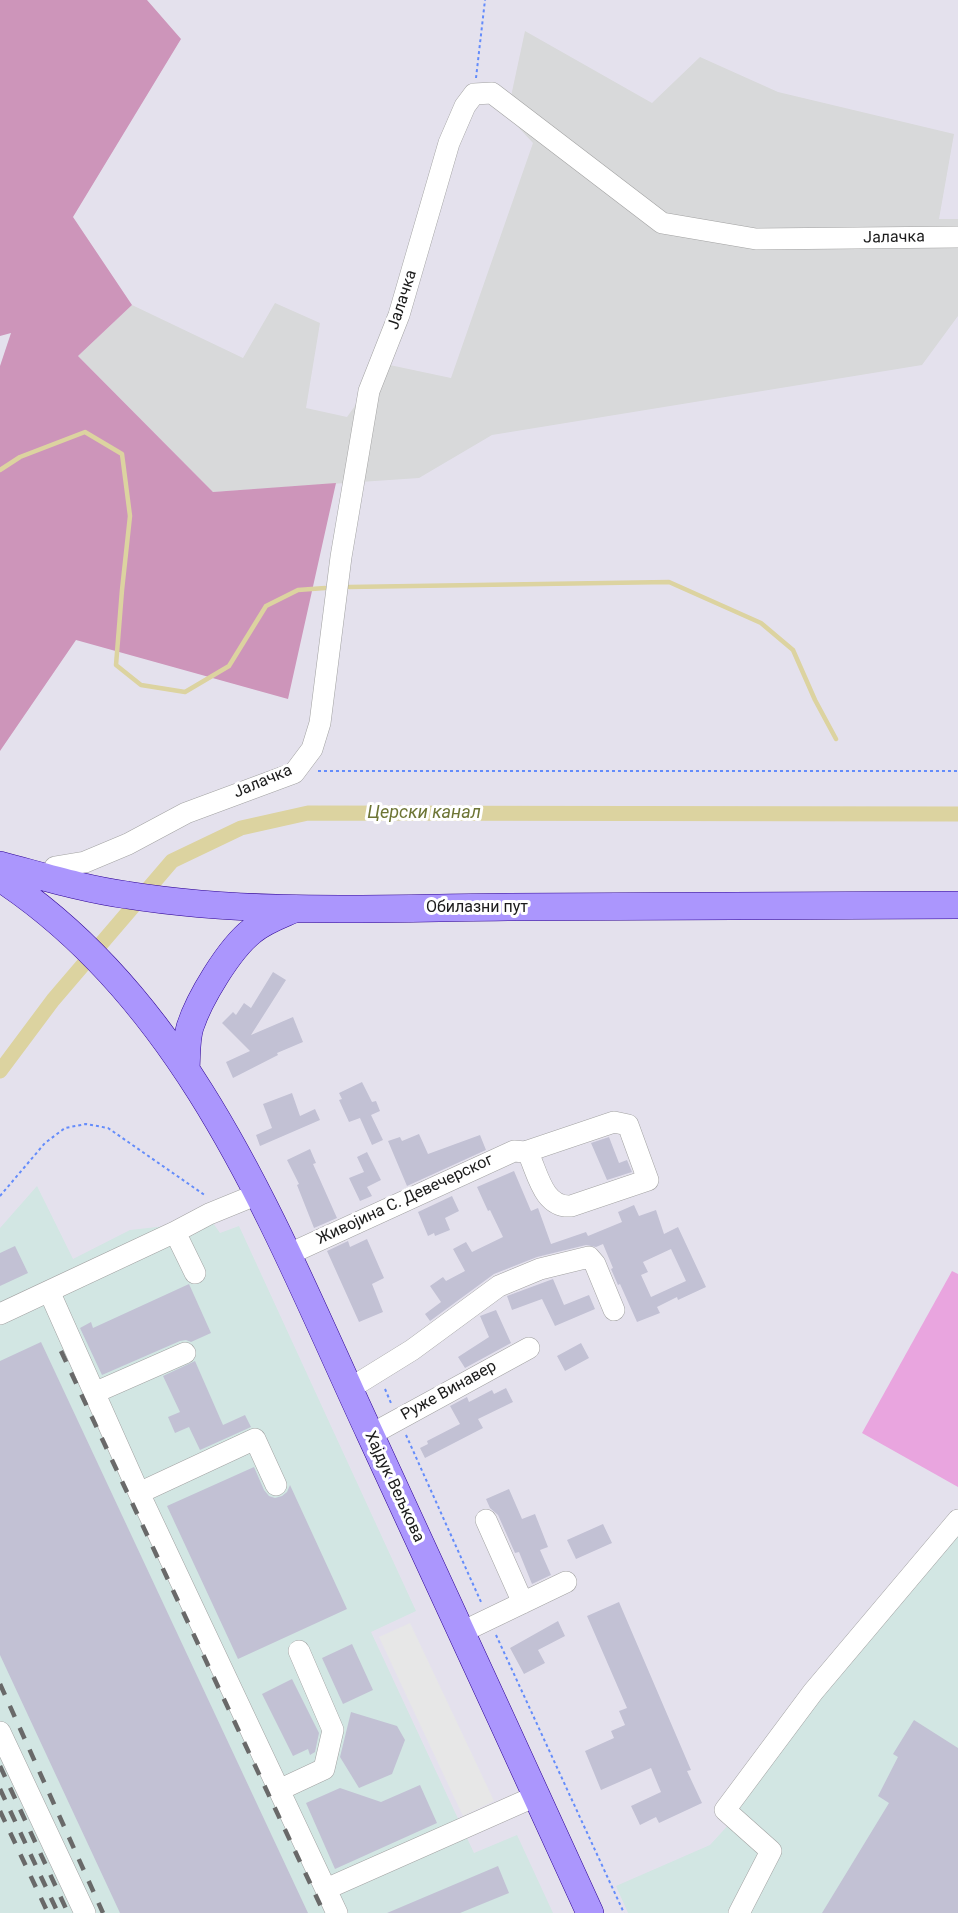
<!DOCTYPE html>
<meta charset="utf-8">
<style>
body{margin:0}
canvas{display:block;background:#e4e1ed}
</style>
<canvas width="958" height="1913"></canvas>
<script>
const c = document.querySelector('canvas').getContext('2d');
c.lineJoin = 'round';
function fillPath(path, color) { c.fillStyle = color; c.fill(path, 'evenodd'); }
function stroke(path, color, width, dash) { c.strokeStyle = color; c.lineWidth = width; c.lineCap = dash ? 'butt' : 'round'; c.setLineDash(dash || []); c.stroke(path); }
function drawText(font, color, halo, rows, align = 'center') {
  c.font = font + ' Roboto,sans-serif'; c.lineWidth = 6; c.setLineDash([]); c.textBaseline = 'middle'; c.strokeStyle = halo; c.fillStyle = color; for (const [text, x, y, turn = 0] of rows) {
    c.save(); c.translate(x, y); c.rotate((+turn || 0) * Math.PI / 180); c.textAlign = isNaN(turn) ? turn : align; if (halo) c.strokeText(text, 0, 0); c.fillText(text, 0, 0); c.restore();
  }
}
fillPath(new Path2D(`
 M525 31 652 103 700 57 778 92 954 134 939 219H958V316L922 365 492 435 419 478 213 492 78 356 132 305 243 358 275 303 320 323 306 408 347 417 385 364 451 378 533 143 507 115Z`), '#d8d9da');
fillPath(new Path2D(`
 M37 1186 73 1259 130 1230 166 1226 202 1207 220 1233 239 1226 416 1611 371 1632 474 1853 517 1835 553 1913H0V1228Z
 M958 1512V1913H628L616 1886 710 1845 731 1822 730 1807Z`), '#d2e6e3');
fillPath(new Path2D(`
 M952 1271 958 1274V1487L862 1433Z`), '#e9a5df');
fillPath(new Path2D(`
 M0 0H147L181 39 73 217 132 305 78 356 213 492 336 483 288 699 76 640 0 751V366L11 333 0 336Z`), '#cd95ba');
fillPath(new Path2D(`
 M410 1623 494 1801 463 1816 379 1637Z`), '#e7e7e7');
stroke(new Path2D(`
 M0 470 20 457 85 432 122 454 130 516 122 590 116 665 141 685 185 692 229 666 266 606 298 590 325 588
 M349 587 669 582 761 623 793 650 815 700 836 739`), '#dcd3a0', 4.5);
stroke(new Path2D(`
 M0 1071 53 1000 172 861 241 828 308 813 958 814`), '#dcd3a0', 15);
fillPath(new Path2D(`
 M273 972 286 980 251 1035 293 1017 303 1042 277 1053 278 1055 233 1078 226 1062 250 1051 222 1023 233 1012 236 1015 244 1003 251 1008Z
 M362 1082 372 1102 376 1101 380 1111 371 1115 383 1140 372 1145 360 1118 349 1122 339 1100 342 1099 339 1093Z
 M292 1093 300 1116 315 1109 320 1120 260 1146 256 1135 272 1128 263 1104Z
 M419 1134 428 1154 480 1135 486 1150 407 1186 388 1141 400 1137 402 1141Z
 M609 1137 619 1163 627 1160 632 1172 607 1180 591 1143Z
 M310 1149 316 1163 313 1164 337 1218 314 1228 297 1185 299 1184 287 1160Z
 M367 1152 381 1180 367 1187 372 1196 360 1201 349 1178 364 1172 357 1157Z
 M514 1171 531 1211 538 1208 551 1244 586 1232 588 1236 622 1222 618 1212 634 1205 639 1216 656 1210 664 1234 678 1227 706 1287 678 1300 677 1297 657 1307 660 1313 637 1322 620 1284 618 1285 611 1269 613 1268 603 1244 596 1247 586 1245 537 1257 494 1274 430 1321 425 1314 441 1302 430 1286 443 1277 446 1281 465 1271 453 1249 466 1242 472 1252 503 1237 490 1210 488 1211 477 1187ZM671 1249 686 1281 651 1297 641 1275 648 1272 643 1262Z
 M452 1196 459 1211 445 1218 450 1230 435 1236 434 1233 428 1236 418 1212Z
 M367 1239 384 1278 372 1284 383 1312 359 1322 327 1251 348 1241 350 1247Z
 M15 1246 28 1273 0 1286V1253Z
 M553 1279 564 1305 589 1295 595 1309 555 1326 542 1299 512 1310 507 1296Z
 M189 1284 211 1333 191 1342 186 1340 180 1341 102 1375 80 1328 91 1322 93 1328Z
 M496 1310 511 1343 465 1368 458 1357 489 1337 480 1316Z
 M41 1342 308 1913H120L0 1655V1361Z
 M581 1343 589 1358 565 1371 557 1356Z
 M195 1361 223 1425 245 1415 251 1427 200 1450 189 1427 175 1433 168 1417 180 1412 163 1376Z
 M506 1388 513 1402 478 1419 483 1428 425 1458 420 1448 428 1444 427 1441 460 1424 450 1406 467 1397 469 1402 492 1390 494 1394Z
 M254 1467 264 1490 269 1496 275 1498 282 1496 287 1492 290 1485 347 1609 238 1659 167 1506Z
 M509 1489 522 1519 535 1514 548 1547 540 1550 551 1575 532 1584 519 1552 515 1553 498 1515 490 1508 486 1499Z
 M603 1524 612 1543 576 1559 567 1540Z
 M619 1602 691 1770 687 1771 702 1803 659 1823 656 1817 640 1825 631 1806 661 1792 651 1768 601 1790 585 1751 614 1738 611 1731 625 1725 619 1711 627 1708 587 1616Z
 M558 1621 565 1636 538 1650 545 1663 524 1674 510 1648Z
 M352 1644 373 1690 343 1704 322 1658Z
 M292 1679 319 1733 315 1752 310 1755 308 1749 293 1756 262 1694Z
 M351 1712 397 1726 405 1740 392 1774 359 1788 340 1757Z
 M914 1720 958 1748V1913H822L889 1803 878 1796 898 1757 893 1754Z
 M420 1785 437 1823 335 1869 306 1803 340 1788 381 1802Z
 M498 1866 509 1893 460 1913H387Z`), '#c2c1d4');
const minor = new Path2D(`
 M55 867 85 862 128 844 186 813 294 773 312 749 320 723 341 557 369 391 399 315 449 143 465 106 474 94 492 93 662 223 756 239 958 237
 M175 1232 195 1273
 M287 1255 514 1151 525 1152 529 1155C538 1175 544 1208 571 1206L648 1180 628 1125 614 1122 525 1152
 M49 1291 139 1493 337 1913
 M0 1314 175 1232 209 1214 258 1194
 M349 1389 412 1350 499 1286 540 1269 589 1257 595 1264 614 1310
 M94 1393 185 1353
 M370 1435 529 1348
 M139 1493 255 1439 276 1485
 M486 1520 523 1603
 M462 1632 566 1582
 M0 1732 85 1913
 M279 1790 324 1769 333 1730 299 1651
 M326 1889 536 1796
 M739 1913 771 1851 725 1810 813 1692 958 1520`);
const major = new Path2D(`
 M0 865C42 876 83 889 127 895 252 915 382 908 508 907 658 906 808 905 958 905
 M0 878C193 1005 277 1234 370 1434 444 1594 517 1753 590 1913
 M186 1069C187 1055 186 1040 190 1027 199 999 229 949 252 931 264 921 278 916 292 910`);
stroke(minor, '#a2a2a2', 22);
stroke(major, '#2c0093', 28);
stroke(new Path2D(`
 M476 78 485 0
 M318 771H958
 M0 1196 45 1143 65 1128 86 1124 108 1128 206 1196
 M385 1389 391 1403
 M406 1435 481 1602
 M496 1635 624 1913`), '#648cfb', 2, [3, 3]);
stroke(minor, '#fff', 21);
stroke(major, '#ab96fd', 27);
stroke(new Path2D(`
 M61 1351 324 1913
 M0 1684 103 1913
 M0 1766 68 1913
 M0 1789 58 1913
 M0 1811 48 1913`), '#696969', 4.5, [12, 12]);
drawText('16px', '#1b1b1b', '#fff', [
 ["Јалачка",894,238,-1],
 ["Јалачка",403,300,-72],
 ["Јалачка",263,782,-23],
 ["Обилазни пут",477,908],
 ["Живојина С. Девечерског",405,1200,-25],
 ["Руже Винавер",449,1391,-29],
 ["Хајдук Вељкова",394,1487,65]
]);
drawText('italic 18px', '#6d7535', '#fff', [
 ["Церски канал",424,813]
]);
</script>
